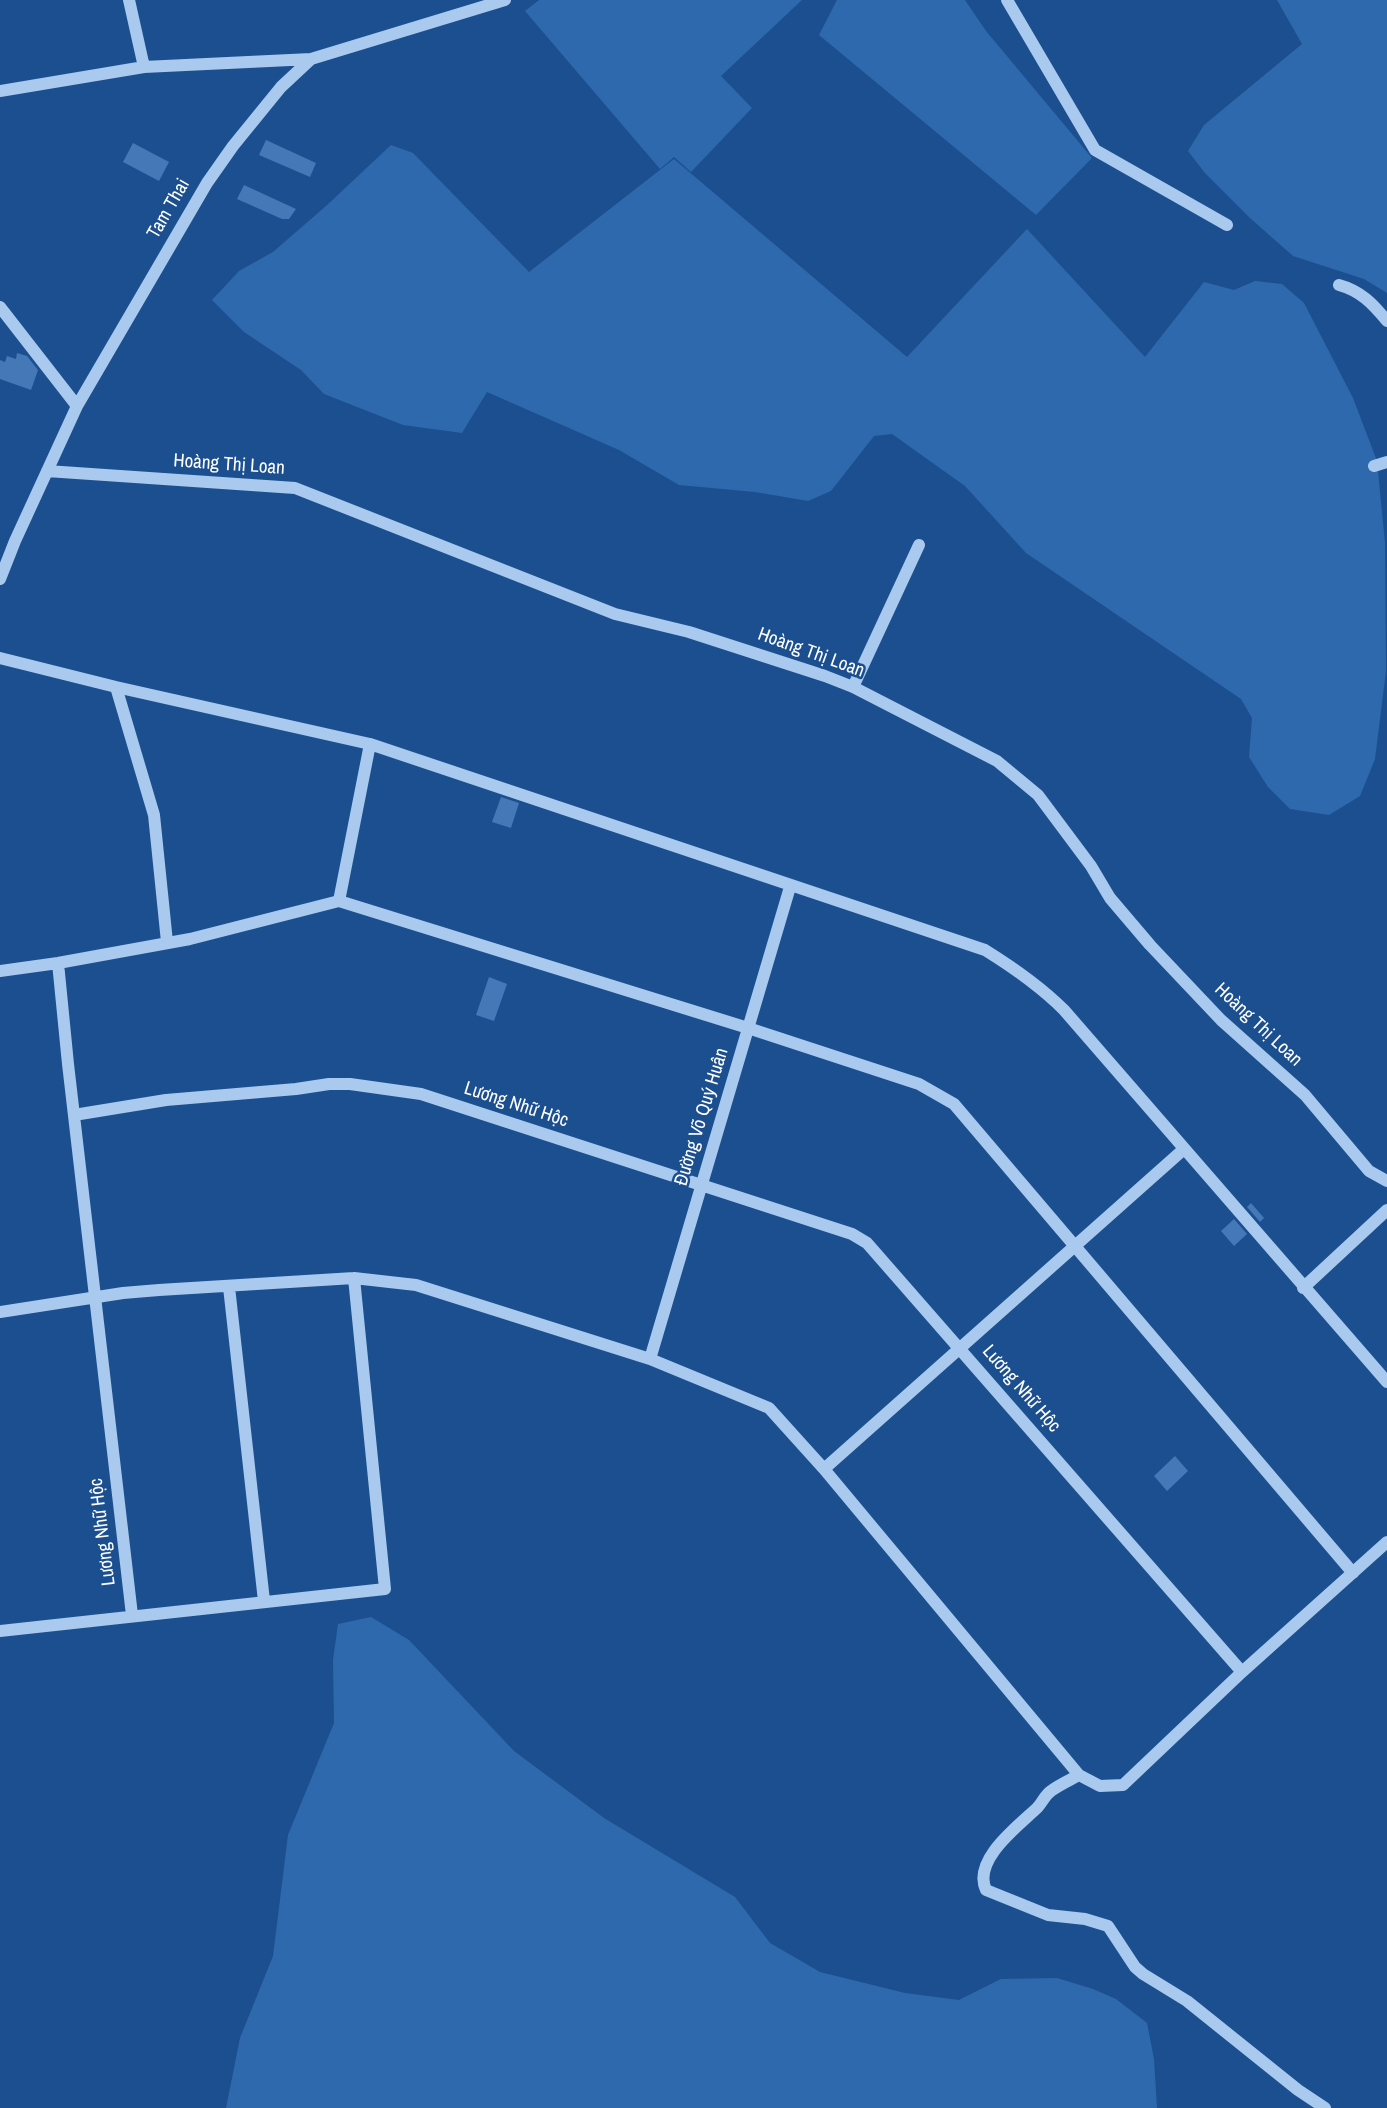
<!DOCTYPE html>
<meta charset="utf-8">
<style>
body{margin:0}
canvas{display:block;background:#1b4f8f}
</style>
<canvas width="1387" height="2108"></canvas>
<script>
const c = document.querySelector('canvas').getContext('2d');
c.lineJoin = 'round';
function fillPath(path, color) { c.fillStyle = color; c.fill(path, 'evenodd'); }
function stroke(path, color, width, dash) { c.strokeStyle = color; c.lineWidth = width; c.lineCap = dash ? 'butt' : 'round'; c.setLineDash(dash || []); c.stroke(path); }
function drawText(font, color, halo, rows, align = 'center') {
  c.font = font + ' "Archivo Narrow",sans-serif'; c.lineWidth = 5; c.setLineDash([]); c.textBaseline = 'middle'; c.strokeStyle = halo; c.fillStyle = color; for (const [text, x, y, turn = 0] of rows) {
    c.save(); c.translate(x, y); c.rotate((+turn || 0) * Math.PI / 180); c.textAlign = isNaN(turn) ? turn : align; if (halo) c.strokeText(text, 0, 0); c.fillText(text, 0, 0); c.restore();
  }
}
fillPath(new Path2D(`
 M539 0H802L721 76 752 108 691 172 674 157 660 169 525 11Z
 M837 0H965L986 31 1092 158 1036 215 819 35Z
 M1277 0H1387V293L1364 279 1293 256 1250 218 1205 173 1188 151 1204 125 1302 44Z
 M391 145 413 153 529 272 674 159 907 357 1027 229 1145 357 1204 282 1234 290 1255 281 1282 284 1304 303 1353 398 1377 461 1385 543 1386 671 1375 759 1360 796 1329 815 1290 809 1268 787 1249 757 1252 718 1241 699 1026 553 965 486 892 434 874 436 831 491 808 501 755 492 679 485 619 450 487 392 462 433 403 425 324 394 301 370 244 332 212 300 239 271 273 252 326 206Z
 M371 1617 409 1640 514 1751 604 1818 735 1897 770 1943 820 1972 905 1993 959 2000 1001 1979 1057 1978 1093 1989 1116 1999 1147 2023 1154 2059 1157 2108H226L240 2038 273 1956 288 1835 334 1723 333 1660 338 1624Z`), '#2e69ad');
fillPath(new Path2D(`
 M266 140 316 163 310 177 259 155Z
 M133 143 169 162 159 181 123 162Z
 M244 185 296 209 289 219H282L237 199Z
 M17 353 27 356 38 370 31 390 0 379V360L5 362 7 356 16 359Z
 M501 797 519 803 511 828 492 822Z
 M489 977 507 984 494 1021 476 1015Z
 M1251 1203 1264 1218 1260 1222 1247 1207Z
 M1234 1219 1247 1234 1234 1246 1221 1231Z
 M1175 1456 1188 1471 1167 1491 1154 1476Z`), '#4478b7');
stroke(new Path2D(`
 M129 0 144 67
 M1007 0 1095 150 1227 225
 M0 91 144 67 311 59
 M1339 285C1361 291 1373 304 1387 321
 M0 307 77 406
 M1374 466 1387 462
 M47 471 295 488 615 614 689 632 825 676 853 687 997 761 1038 795 1091 866 1110 898 1150 945 1221 1020 1305 1095 1369 1171 1387 1181
 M0 579 15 541 77 406 207 183 233 146 281 87 311 59 505 0
 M0 658 116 687 370 744 985 950C1014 968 1040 986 1064 1010L1387 1382
 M116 687 154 815 167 942
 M853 687 919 545
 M339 901 370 744
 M58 963 68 1064 132 1615
 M0 971 58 963 190 939 339 901 748 1028 919 1084 954 1104 1353 1573
 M74 1115 166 1100 296 1089 329 1084H350L421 1094 852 1234 867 1243 1242 1672
 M229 1287 264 1601
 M1303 1288 1387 1210
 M0 1312 123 1293 159 1290 354 1278 416 1285 650 1359 769 1408 824 1469 1079 1775 1100 1786 1123 1785 1242 1672 1387 1542
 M650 1359 790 887
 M824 1469 1184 1149
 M0 1631 385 1589 354 1278
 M1079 1775C1070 1780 1059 1785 1051 1791 1045 1795 1042 1803 1037 1808 1018 1826 972 1860 986 1890L1048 1915 1085 1919 1108 1926 1135 1967 1143 1974 1187 2001 1298 2090 1325 2108`), '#a9c9ee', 12);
drawText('19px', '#fff', '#1b4f8f', [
 ["Tam Thai",169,209,-60],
 ["Hoàng Thị Loan",229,465,4],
 ["Hoàng Thị Loan",811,653,20],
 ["Hoàng Thị Loan",1258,1025,43],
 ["Lương Nhữ Hộc",516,1105,18],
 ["Đường Võ Quý Huân",702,1117,-73],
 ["Lương Nhữ Hộc",1021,1389,49],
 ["Lương Nhữ Hộc",103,1532,-97]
]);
</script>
